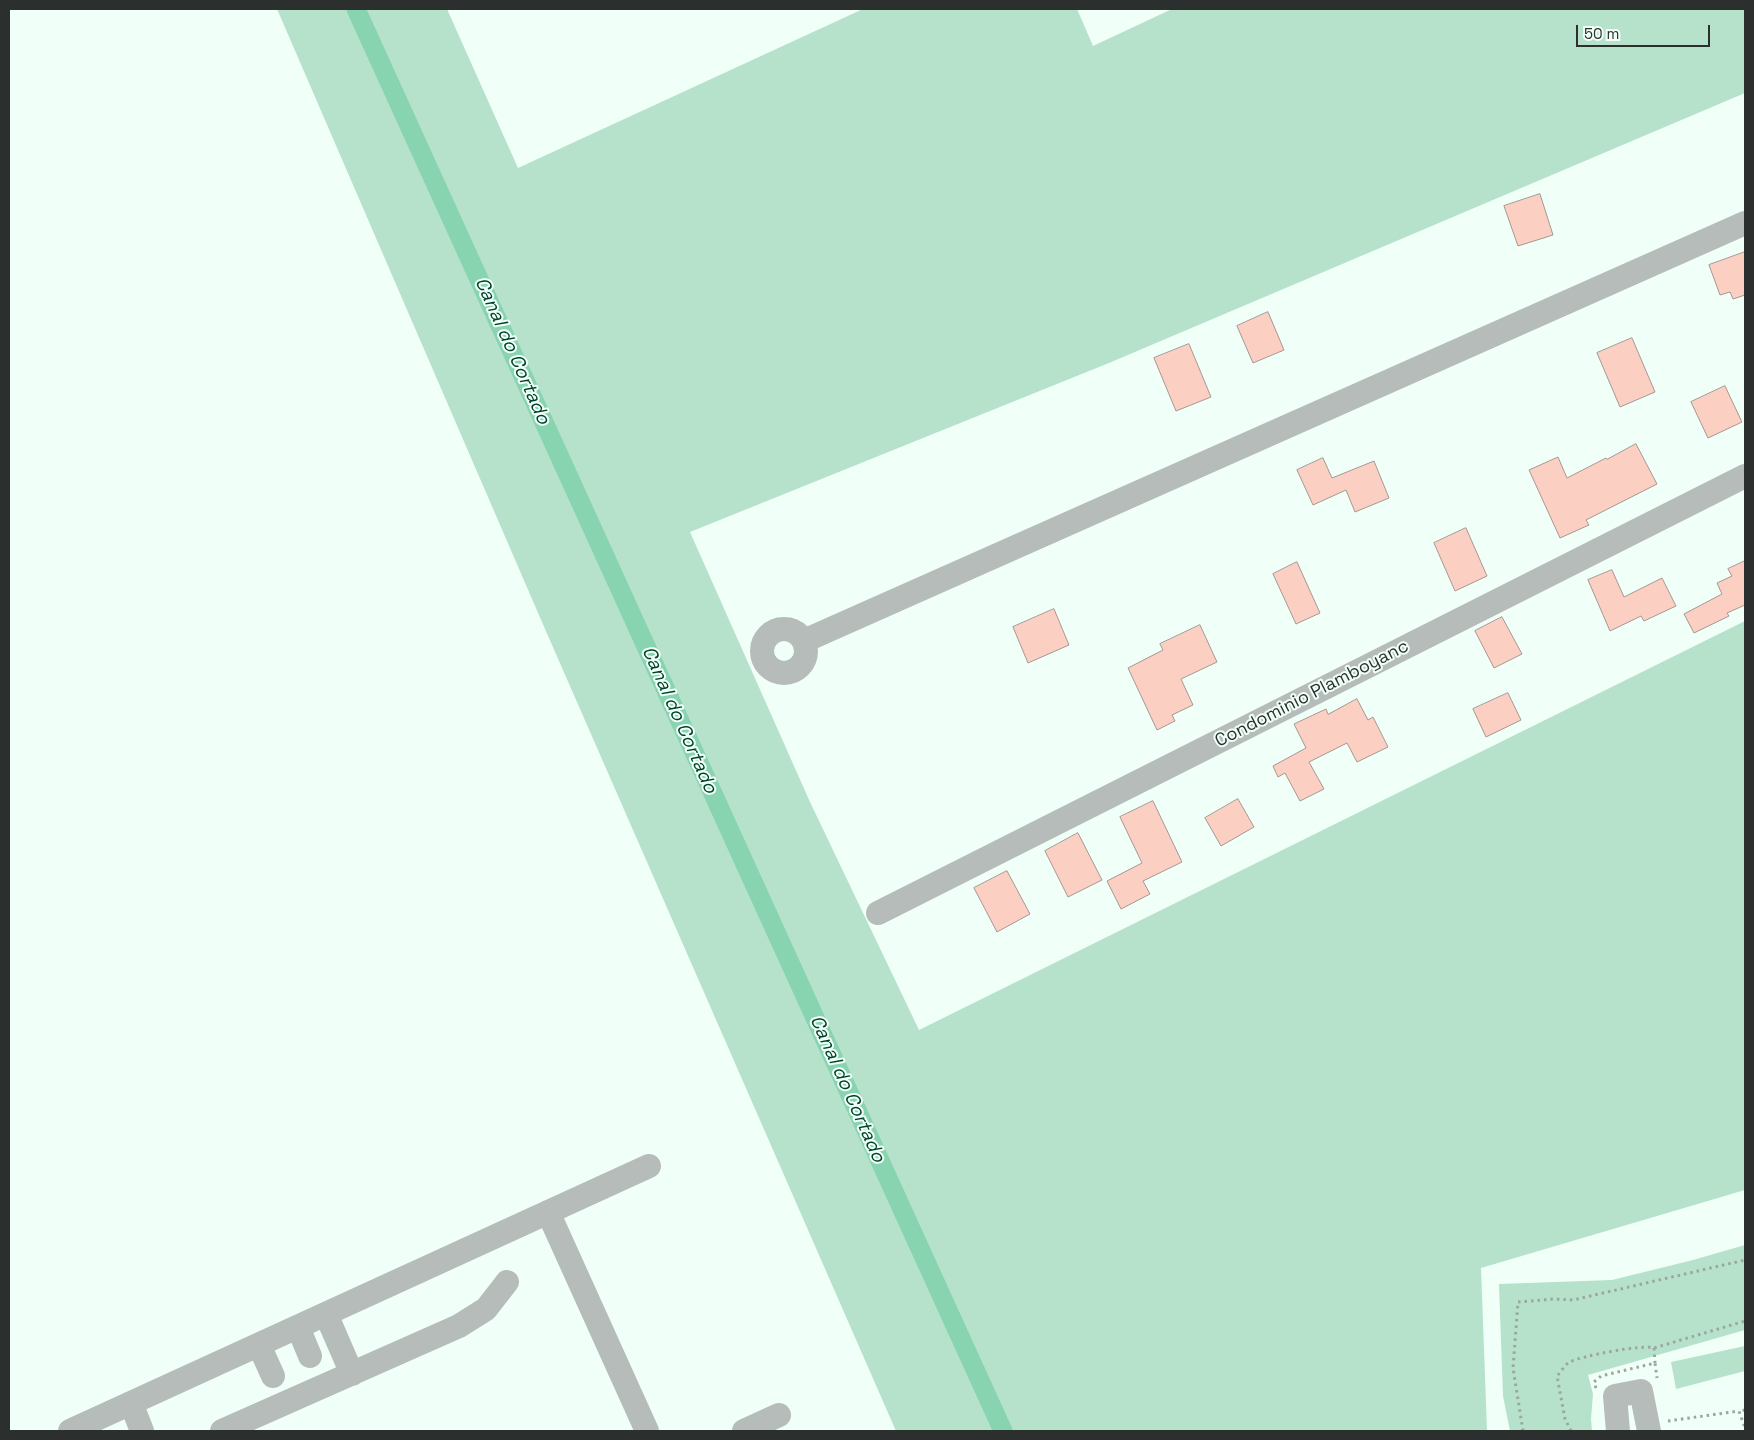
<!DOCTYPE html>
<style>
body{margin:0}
#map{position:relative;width:1754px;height:1440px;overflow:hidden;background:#f0fff7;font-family:"Space Grotesk",sans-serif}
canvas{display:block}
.frame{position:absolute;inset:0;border:10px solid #2b302e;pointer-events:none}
.scale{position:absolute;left:1576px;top:25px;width:134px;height:22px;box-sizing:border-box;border:2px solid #2b302e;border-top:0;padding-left:6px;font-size:15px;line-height:18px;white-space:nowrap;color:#2b302e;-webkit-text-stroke:4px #f0fff7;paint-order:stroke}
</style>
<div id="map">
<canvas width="1754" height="1440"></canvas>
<div class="frame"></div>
<div class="scale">50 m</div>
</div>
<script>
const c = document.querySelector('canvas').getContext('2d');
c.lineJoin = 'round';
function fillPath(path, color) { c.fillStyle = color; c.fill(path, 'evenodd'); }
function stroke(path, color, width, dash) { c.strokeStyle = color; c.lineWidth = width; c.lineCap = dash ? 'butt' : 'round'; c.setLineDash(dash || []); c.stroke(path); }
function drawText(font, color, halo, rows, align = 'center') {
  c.font = font + ' "Space Grotesk",sans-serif'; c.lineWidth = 4; c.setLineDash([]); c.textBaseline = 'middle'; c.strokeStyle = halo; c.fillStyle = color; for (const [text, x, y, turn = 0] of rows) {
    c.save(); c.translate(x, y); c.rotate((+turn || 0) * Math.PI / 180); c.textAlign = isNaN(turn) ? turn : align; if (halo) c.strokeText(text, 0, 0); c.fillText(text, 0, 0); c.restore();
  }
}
fillPath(new Path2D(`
 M277 9H447L518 168 863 9H1077L1093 46 1172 9H1745V93L1109 363 690 532 810 802 919 1030 1745 621V1190L1481 1268 1487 1431H896L545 629Z
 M1745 1245V1330L1588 1375 1593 1394 1591 1419 1592 1431H1510L1503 1396 1499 1284 1612 1280 1693 1260Z
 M1745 1346V1371L1676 1389 1671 1362Z`), '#b6e2cc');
stroke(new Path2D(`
 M356 9 1003 1431`), '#88d3b0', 19);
const building = new Path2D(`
 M1540 194 1553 235 1518 246 1504 206Z
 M1745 252V295L1733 299 1730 292 1720 295 1709 265Z
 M1268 312 1284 350 1253 363 1237 326Z
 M1632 338 1655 392 1620 407 1597 353Z
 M1189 344 1211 397 1176 411 1154 358Z
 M1725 386 1742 422 1708 438 1691 402Z
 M1636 444 1657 484 1586 520 1589 525 1560 538 1529 470 1558 457 1567 478 1606 458 1607 459Z
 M1323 458 1332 478 1374 461 1389 498 1355 512 1346 490 1313 505 1297 470Z
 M1466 528 1487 576 1455 591 1434 543Z
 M1745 561V605L1727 613 1729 616 1694 633 1684 614 1722 594 1717 583 1732 576 1728 569Z
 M1297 562 1320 613 1296 624 1273 574Z
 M1612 570 1624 597 1662 578 1676 606 1644 621 1641 616 1610 631 1588 580Z
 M1054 609 1069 645 1028 663 1013 627Z
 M1502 617 1522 654 1494 668 1475 631Z
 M1200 625 1217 662 1181 679 1193 705 1172 715 1175 721 1157 730 1128 668 1163 650 1160 644Z
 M1508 693 1521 720 1486 737 1473 709Z
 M1357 699 1368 720 1373 717 1388 747 1357 762 1347 743 1309 762 1324 789 1300 801 1285 773 1278 777 1273 766 1306 748 1294 724 1326 709 1328 714Z
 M1238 799 1254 827 1221 846 1205 818Z
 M1153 801 1182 862 1143 881 1150 894 1121 909 1107 881 1142 863 1120 817Z
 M1078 833 1102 880 1068 897 1045 851Z
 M1007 871 1030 914 997 932 974 888Z`);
fillPath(building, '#fbcfc1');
stroke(building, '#a59793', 1);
stroke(new Path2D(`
 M1654 1348 1655 1363
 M1596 1388 1594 1382 1601 1376 1655 1363 1657 1378
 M1745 1410 1739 1411 1745 1428
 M1668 1421 1739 1411
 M1523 1431 1513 1368 1518 1302 1554 1299 1573 1300 1745 1260
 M1571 1431 1565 1419 1557 1376C1561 1372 1565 1364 1570 1362 1581 1356 1643 1344 1654 1348L1745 1321`), '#9ca6a1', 3, [2.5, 4]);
stroke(new Path2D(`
 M762 651a22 22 0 1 1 44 0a22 22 0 1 1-44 0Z
 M804 641 1745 223
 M878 913 1745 476
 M548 1212 647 1431
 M326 1314 352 1374
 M298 1327 310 1356
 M259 1345 273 1376
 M131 1403 142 1431
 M70 1431 649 1166
 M222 1431 459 1326 486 1309 507 1282
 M744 1431 779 1415
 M1618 1431 1615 1396 1641 1391 1649 1431`), '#b6bcb9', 24);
drawText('18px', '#2b302e', '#f0fff7', [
 ["Condominio Plamboyanc",1312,694,-27]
]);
drawText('italic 19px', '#00412c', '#f0fff7', [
 ["Canal do Cortado",512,351,66],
 ["Canal do Cortado",679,720,66],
 ["Canal do Cortado",847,1089,66]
]);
</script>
